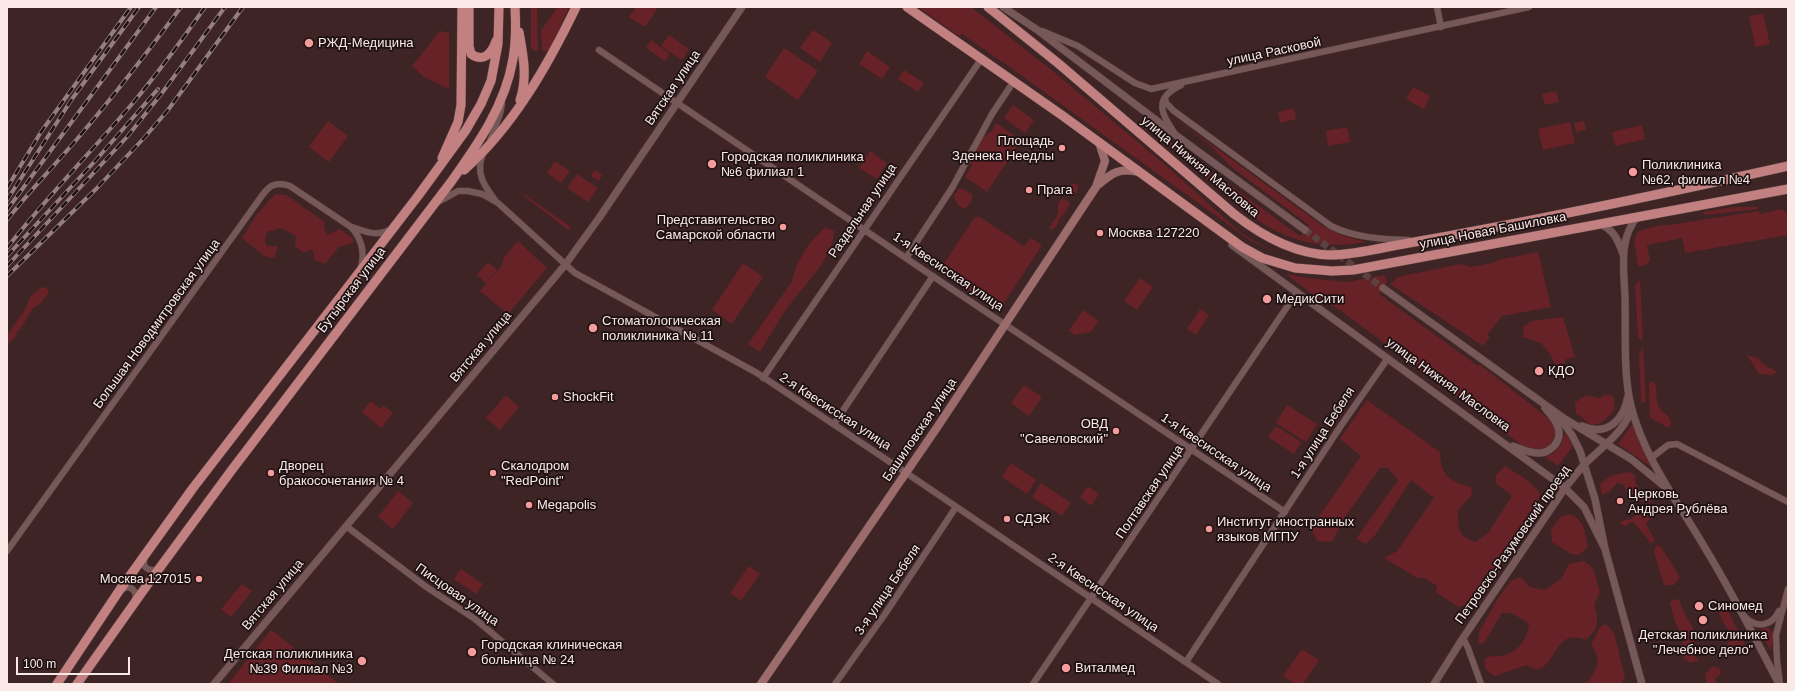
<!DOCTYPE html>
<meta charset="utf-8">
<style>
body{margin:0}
#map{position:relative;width:1795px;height:691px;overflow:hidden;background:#3e2424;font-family:Arial,sans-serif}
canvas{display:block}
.frame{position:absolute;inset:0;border:8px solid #fbe9e8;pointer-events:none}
.scale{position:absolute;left:16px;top:657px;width:114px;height:18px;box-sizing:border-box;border:2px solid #fbe9e8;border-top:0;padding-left:5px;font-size:12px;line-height:14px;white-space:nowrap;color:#fbe9e8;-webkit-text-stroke:3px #1d1111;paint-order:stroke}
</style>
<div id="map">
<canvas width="1795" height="691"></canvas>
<div class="frame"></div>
<div class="scale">100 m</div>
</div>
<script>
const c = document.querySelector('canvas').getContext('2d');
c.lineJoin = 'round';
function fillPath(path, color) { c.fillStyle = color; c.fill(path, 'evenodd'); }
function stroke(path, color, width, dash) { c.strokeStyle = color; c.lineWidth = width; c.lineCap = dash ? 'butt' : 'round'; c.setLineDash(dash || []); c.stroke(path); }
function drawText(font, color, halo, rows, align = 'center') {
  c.font = font + ' Arial,sans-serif'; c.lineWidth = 3.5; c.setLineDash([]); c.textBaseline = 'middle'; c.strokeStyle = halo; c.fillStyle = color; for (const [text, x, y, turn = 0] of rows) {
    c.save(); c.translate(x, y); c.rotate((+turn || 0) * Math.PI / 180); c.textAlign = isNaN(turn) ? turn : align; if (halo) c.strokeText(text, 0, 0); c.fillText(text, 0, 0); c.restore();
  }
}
fillPath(new Path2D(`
 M531 7H537L538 49 536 52 531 48Z
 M558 7H569L550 49 544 52 542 51 541 30Z
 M636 7H654L657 9 645 27 629 17Z
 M918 7H971L1054 72 1170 169 1240 232 1258 243 1277 253 1251 241 1008 66 962 34 959 36 956 34Z
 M1763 14 1770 44 1755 47 1749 16Z
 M813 30 832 43 820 62 800 48Z
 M440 31 449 33V89L424 77 412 66Z
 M669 35 689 49 682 60 661 46Z
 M651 40 670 54 665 61 646 48Z
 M784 48 818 71 798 100 765 77Z
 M867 51 890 67 882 79 859 64Z
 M904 70 924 83 918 92 898 79Z
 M1413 87 1430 96 1424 109 1406 99Z
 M1556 91 1559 102 1545 105 1542 94Z
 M1013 105 1034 120 1025 133 1004 118Z
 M1294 108 1296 119 1280 123 1278 112Z
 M1171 115 1323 226 1344 236 1366 242C1297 254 1261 227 1211 183 1190 164 1169 146 1147 127L1148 126 1300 236 1309 225 1234 169 1207 143Z
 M328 121 348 136 329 162 309 147Z
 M1584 121 1586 130 1576 132 1574 123Z
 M1570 122 1575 143 1543 150 1538 129Z
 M996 123 1021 140 987 192 965 177 973 164 968 163 983 137 992 131Z
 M1642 125 1645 139 1615 146 1612 132Z
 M1347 127 1350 142 1328 146 1326 131Z
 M870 151 887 163 877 179 859 168Z
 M555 161 570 171 561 183 547 173Z
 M595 170 602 175 599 181 591 176Z
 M577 174 598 188 588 202 567 188Z
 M1075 183 1078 185 1077 192 1074 194 1070 190V185Z
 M960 188 972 194V200L966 209C958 206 955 204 954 195Z
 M275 194 286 195 325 222 324 228 328 235 339 229 353 238V243L339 247 325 264 314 260V253L311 249 304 253 295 246 296 236 281 228 267 232 265 242 267 246H278L274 258 264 256 242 238 257 214Z
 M525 195 571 227 568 230 524 196Z
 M1062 198 1068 201 1070 205 1059 220 1056 227 1050 230V227L1058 214V204Z
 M1733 207H1758V209L1704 215 1703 212Z
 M1782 209 1785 212H1788V235L1685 253 1682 238 1647 245 1650 260 1646 265 1638 266 1634 241 1637 232C1644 229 1662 224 1669 225L1759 211 1760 214Z
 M980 217 1024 246 1031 238 1042 245 999 311 939 271 974 218Z
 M825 227 834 231C834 258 803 286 788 307 778 321 769 337 760 352L748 344 791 283 797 264 809 244Z
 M518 241 547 268 508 314 480 291 502 265 504 257Z
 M1538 252 1551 307 1502 316 1487 335 1490 337 1483 346 1390 284 1398 277 1461 264 1471 267 1493 263 1498 260Z
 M488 262 497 270 486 283 477 275Z
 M743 263 763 277 732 324 712 310Z
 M1288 274 1307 278 1347 282 1384 275 1387 282 1379 294 1478 366 1479 364 1543 414C1547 418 1552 421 1554 426 1558 438 1548 452 1535 451 1531 450 1527 448 1523 446L1340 310 1316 297 1287 275Z
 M1140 278 1153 287 1137 310 1124 301Z
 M1640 280 1643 341 1638 337 1635 285Z
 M44 287 47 288 49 292 40 304 33 308 21 328 16 333 17 336 8 344 7 352V335L24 311 31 296 40 288Z
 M1200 309 1209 315 1196 335 1187 329Z
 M1083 310 1099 321 1091 332 1075 335 1069 331Z
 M1563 317 1575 357 1566 359 1563 369 1556 367 1550 354 1541 343 1523 337 1524 326 1532 321Z
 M1643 348 1646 402 1641 403 1639 354Z
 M1747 355 1758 358 1763 364 1777 372 1772 375 1759 374Z
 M1651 381 1654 382C1659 390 1654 399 1659 407 1664 416 1675 416 1669 428L1650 418 1649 383Z
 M1024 385 1042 397 1029 416 1011 403Z
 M1605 394 1613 396C1617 410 1614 411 1605 420 1601 422 1598 425 1593 425 1585 424 1584 416 1576 414L1575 403C1579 400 1584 395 1590 396 1597 397 1599 401 1605 394Z
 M506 395 519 407 500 430 486 418Z
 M1367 400 1440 452C1440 476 1451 482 1471 487L1472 495 1458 510C1458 527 1457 537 1476 542L1488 533 1512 496 1496 483V475L1505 466 1530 482 1540 493 1536 510 1505 550 1473 603 1458 607 1436 592 1437 586 1425 578H1418L1384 558 1397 551 1434 498 1411 480 1376 534 1366 544 1356 539 1398 480 1388 468H1380L1345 517 1332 542 1317 541 1311 528 1361 456 1340 439Z
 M371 401 380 409 383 405 393 413 381 428 362 412Z
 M1287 405 1317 424 1306 442 1276 423Z
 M1633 423 1653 468 1618 444Z
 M1276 426 1301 442 1294 454 1268 437Z
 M1565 431 1573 446 1558 466 1545 457C1558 453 1563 443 1565 431Z
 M1011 463 1036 480 1027 494 1002 477Z
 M1629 472 1635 475 1636 484 1642 492 1651 491 1655 495 1649 503 1642 502 1637 495 1629 496 1623 484 1617 483 1609 492 1602 495 1600 485 1606 479 1613 475Z
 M1041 483 1071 503 1062 516 1032 497Z
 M1088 486 1099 494 1091 506 1080 497Z
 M398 491 413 503 393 529 378 517Z
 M1661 505 1664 507C1660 515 1651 516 1646 524L1655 541 1650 544 1648 539 1633 522H1631L1626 526 1621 524V521L1631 519 1638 513 1650 507Z
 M1570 514C1585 520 1585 533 1588 547L1579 555 1571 554 1552 542 1551 530 1560 517Z
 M1656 545 1661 547 1680 577 1674 585H1664L1654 552Z
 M1584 561 1593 568 1600 592 1594 605C1599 620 1599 629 1586 640 1554 628 1559 662 1537 670L1526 665 1495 676C1487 672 1483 667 1485 658 1492 655 1498 657 1504 655 1519 652 1527 638 1529 624L1512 613H1502L1484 643 1478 644 1479 632 1498 598 1512 580 1521 577 1530 587 1544 590 1561 579 1569 564Z
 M749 566 760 574 741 601 730 593Z
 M461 569 483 584 476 594 454 579Z
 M242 584 252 591 231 617 221 609Z
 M1674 599 1679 600 1688 620 1698 637 1693 644 1691 653 1699 660 1691 663 1684 659 1681 645 1684 640 1675 622 1670 603Z
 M1721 604 1726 607 1746 647 1739 654 1730 656C1724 648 1728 644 1732 636 1726 627 1721 619 1717 608Z
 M1606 624 1614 633 1625 677 1621 684H1580L1589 681C1597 665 1603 662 1591 645L1600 627Z
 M1767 627 1774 634 1771 651 1759 630Z
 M270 631H273L339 684H228Z
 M1302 649 1319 660 1303 684H1295L1283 676Z
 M1713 666 1720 669 1721 674 1715 678 1717 684H1707L1705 674Z`), '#672227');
stroke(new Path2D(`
 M1305 230 1383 288`), '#5a4241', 7, [7, 3.5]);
const minor = new Path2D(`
 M1437 7 1441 27
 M1042 31 1078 46 1135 83 1151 89 1529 7
 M599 50 922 269 1285 512
 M1165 99 1166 103 1174 111 1331 226C1355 238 1382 239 1408 240
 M1175 134C1162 114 1152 99 1181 85
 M490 141 500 114 502 104
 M483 154C475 172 484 186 495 200
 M438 202 458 191H468L482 194 498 203 575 273 757 373 896 466 1218 684
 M352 227C365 232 378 237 391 229
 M906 258 952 188 992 114 1014 81
 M763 378 982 58
 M834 424 933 276
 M1651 458 1668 445 1677 444 1788 502
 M346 526 425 586 475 619 553 684
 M7 551 256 204C266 190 271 179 290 186L351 227C361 238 365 252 361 267
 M144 557V565C147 570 153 572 159 568
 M120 590 128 587C135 589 137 594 135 601
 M1745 617C1757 629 1772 626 1779 611
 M1463 638 1468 648 1481 684
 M1186 662 1340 427 1388 358
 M835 684 885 614 956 507
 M1033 684 1297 292
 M1780 684 1777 660 1776 635 1788 589`);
const tertiary = new Path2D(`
 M1003 7 1036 29 1177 136 1305 230
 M1638 216C1618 239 1624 269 1625 297 1626 331 1623 373 1631 406 1644 458 1678 502 1705 548 1732 592 1755 638 1779 684
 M1600 224C1614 230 1618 240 1623 254
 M1232 245 1565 488 1584 507 1605 549
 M1383 288 1565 419 1631 459 1664 486
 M1559 417 1572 435 1580 451 1595 499 1605 549 1642 684
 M1582 426C1607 437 1624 420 1628 396
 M1513 446C1522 449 1531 454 1540 453 1545 453 1550 450 1554 446 1566 432 1554 418 1545 408
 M214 684 565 265 599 218 742 7
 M1434 684 1463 638 1565 488C1572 480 1578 471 1585 464 1599 449 1629 429 1631 407`);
const secondary = new Path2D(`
 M1098 185C1113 172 1119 168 1139 172
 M761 684 938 426 1096 187 1105 161 1099 142`);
const primary = new Path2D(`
 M469 7V46L471 54C484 63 492 53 496 41
 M907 7 1063 116 1242 247 1262 258 1295 268 1332 271 1353 270 1788 189
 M988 7 1059 64 1234 214C1262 236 1294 254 1330 255 1349 255 1368 251 1387 247 1413 242 1439 238 1464 233 1573 213 1680 190 1788 166
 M519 32C523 55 528 77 520 100
 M442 158 458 122 461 105 462 7
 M464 170C513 127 548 65 576 7
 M57 684 119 591 193 488 418 196 466 130 481 104 491 81 498 44 499 7
 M77 684 150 581 231 471 451 182C478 144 505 106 513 59 516 42 516 24 515 7`);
stroke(minor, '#584242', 7);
stroke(tertiary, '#584242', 8);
stroke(secondary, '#584242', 9);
stroke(primary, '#584242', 10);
stroke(minor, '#765858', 6);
stroke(tertiary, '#765858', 7);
stroke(secondary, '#9c6c6c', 8);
stroke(primary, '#c28080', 9);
const rail = new Path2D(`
 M7 188 41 132 131 7
 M7 200 72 99 139 7
 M7 210 156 7
 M7 220C31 189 58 162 83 132 117 92 149 50 181 7
 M7 248C46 198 91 152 132 104 158 73 182 40 205 7
 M7 256 96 160 158 89
 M7 266 127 137 162 93 225 7
 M7 276 96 189 144 138 168 110 243 7`);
stroke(rail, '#957e7e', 4);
stroke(rail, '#1d1111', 2.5, [8]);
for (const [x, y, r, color] of [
 [309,43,5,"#f59b9b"],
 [1062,148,4,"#f59b9b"],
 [712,164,5,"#f59b9b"],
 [1633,172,5,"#f59b9b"],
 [1029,190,4,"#f59b9b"],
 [783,227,4,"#f59b9b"],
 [1100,233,4,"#f59b9b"],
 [1267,299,5,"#f59b9b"],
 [593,328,5,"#f59b9b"],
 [1539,371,5,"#f59b9b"],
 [555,397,4,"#f59b9b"],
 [1116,431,4,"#f59b9b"],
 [271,473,4,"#f59b9b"],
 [493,473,4,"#f59b9b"],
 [1620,501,4,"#f59b9b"],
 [529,505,4,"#f59b9b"],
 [1007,519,4,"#f59b9b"],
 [1209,529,4,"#f59b9b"],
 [199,579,4,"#f59b9b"],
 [1699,606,5,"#f59b9b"],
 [1703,620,5,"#f59b9b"],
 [472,652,5,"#f59b9b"],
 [362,661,5,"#f59b9b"],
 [1066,668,5,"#f59b9b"]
]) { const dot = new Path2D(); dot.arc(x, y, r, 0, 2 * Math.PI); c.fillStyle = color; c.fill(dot); stroke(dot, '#1d1111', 1.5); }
drawText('13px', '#fbe9e8', '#1d1111', [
 ["РЖД-Медицина",318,43],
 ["Площадь",1054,141,"right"],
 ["Зденека Неедлы",1054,156,"right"],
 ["Городская поликлиника",721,157],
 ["№6 филиал 1",721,172],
 ["Поликлиника",1642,165],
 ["№62, филиал №4",1642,180],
 ["Прага",1037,190],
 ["Представительство",775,220,"right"],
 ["Самарской области",775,235,"right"],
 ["Москва 127220",1108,233],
 ["МедикСити",1276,299],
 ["Стоматологическая",602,321],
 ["поликлиника № 11",602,336],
 ["КДО",1548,371],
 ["ShockFit",563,397],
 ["ОВД",1108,424,"right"],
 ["\"Савеловский\"",1108,439,"right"],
 ["Дворец",279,466],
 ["бракосочетания № 4",279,481],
 ["Скалодром",501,466],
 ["\"RedPoint\"",501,481],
 ["Церковь",1628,494],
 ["Андрея Рублёва",1628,509],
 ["Megapolis",537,505],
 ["СДЭК",1015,519],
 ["Институт иностранных",1217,522],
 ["языков МГПУ",1217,537],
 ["Москва 127015",191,579,"right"],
 ["Синомед",1708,606],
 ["Детская поликлиника",1703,635,"center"],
 ["\"Лечебное дело\"",1703,650,"center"],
 ["Городская клиническая",481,645],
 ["больница № 24",481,660],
 ["Детская поликлиника",353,654,"right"],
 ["№39 Филиал №3",353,669,"right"],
 ["Виталмед",1075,668]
], 'left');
drawText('13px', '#fbe9e8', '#1d1111', [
 ["улица Расковой",1274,52,-12],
 ["Вятская улица",673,88,-56],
 ["улица Нижняя Масловка",1200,167,40],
 ["Раздельная улица",863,211,-56],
 ["улица Новая Башиловка",1493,231,-11],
 ["1-я Квесисская улица",948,272,34],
 ["Бутырская улица",352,290,-53],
 ["Большая Новодмитровская улица",157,324,-54],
 ["Вятская улица",481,347,-50],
 ["улица Нижняя Масловка",1448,385,36],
 ["2-я Квесисская улица",835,412,33],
 ["Башиловская улица",920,430,-56],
 ["1-я улица Бебеля",1323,433,-57],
 ["1-я Квесисская улица",1216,453,34],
 ["Полтавская улица",1150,492,-56],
 ["Петровско-Разумовский проезд",1513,545,-55],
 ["3-я улица Бебеля",888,590,-56],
 ["2-я Квесисская улица",1103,593,34],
 ["Вятская улица",273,595,-50],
 ["Писцовая улица",457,595,35]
]);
</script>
